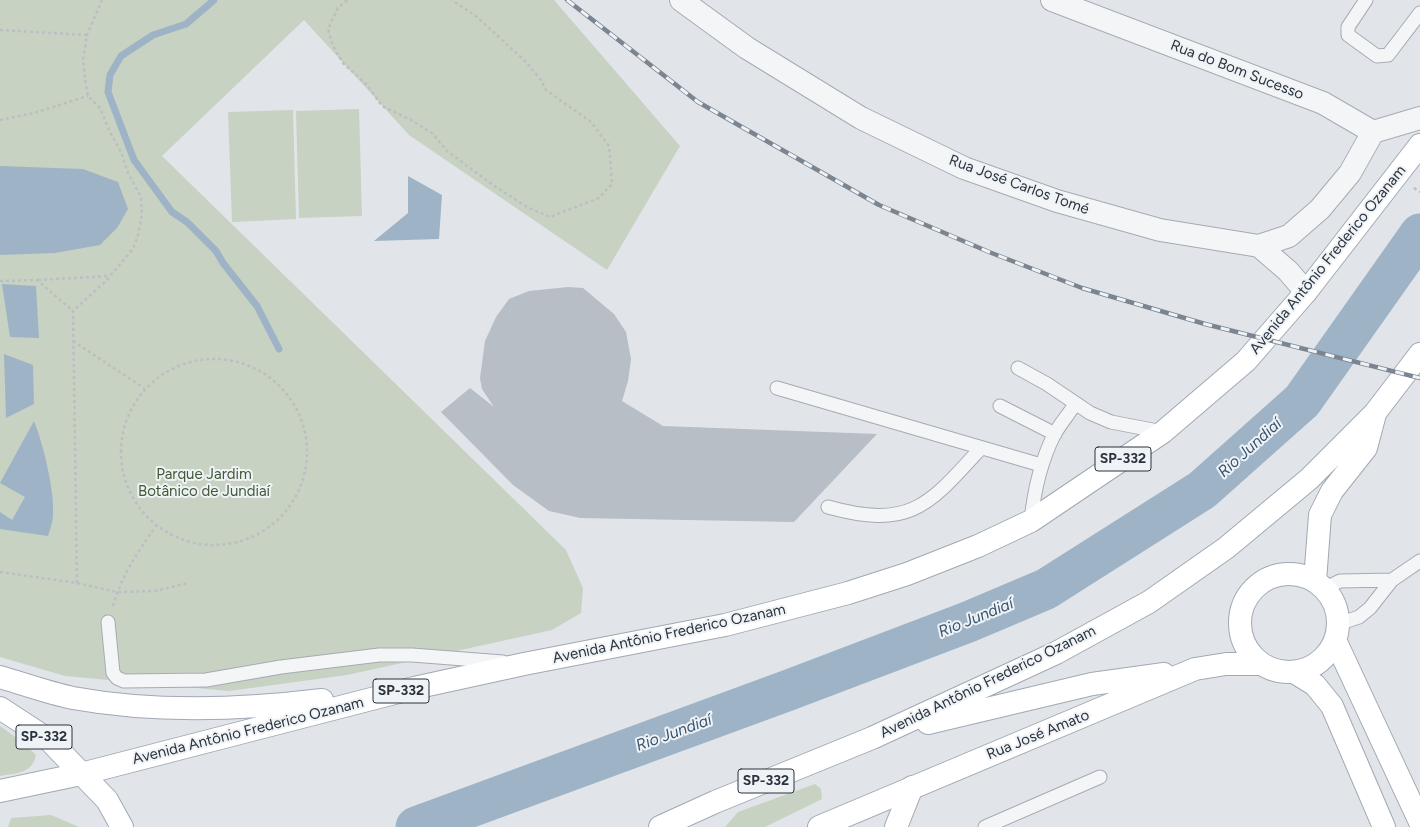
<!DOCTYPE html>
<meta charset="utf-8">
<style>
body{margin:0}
canvas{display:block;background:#e1e4e9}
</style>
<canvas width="1420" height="827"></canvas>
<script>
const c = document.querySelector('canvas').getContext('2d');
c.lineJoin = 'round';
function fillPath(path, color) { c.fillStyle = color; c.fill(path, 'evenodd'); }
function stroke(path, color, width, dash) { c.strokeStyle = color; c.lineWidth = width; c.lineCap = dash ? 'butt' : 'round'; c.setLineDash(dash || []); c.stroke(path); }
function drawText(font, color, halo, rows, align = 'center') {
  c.font = font + ' Figtree,sans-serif'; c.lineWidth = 4; c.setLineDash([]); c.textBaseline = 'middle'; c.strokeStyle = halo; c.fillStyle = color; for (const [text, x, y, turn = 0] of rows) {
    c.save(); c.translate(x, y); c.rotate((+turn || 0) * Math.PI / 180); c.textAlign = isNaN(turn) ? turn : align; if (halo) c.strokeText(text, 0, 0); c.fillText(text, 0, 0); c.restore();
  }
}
fillPath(new Path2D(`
 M0 0H554L680 146 607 270 409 135 304 20 162 156 566 550 583 588 581 613 552 630 347 675 229 691 65 676 0 657Z
 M359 109 362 216 299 218 296 111Z
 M293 110 296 219 232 222 228 112Z
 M0 726 25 744 36 755C32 774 16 773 0 776Z
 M815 784 821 789 822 799 765 827H725L738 812Z
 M51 815 79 827H8L11 818Z`), '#c7d2c2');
fillPath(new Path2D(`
 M0 166 83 169 118 182 128 209 117 228 100 245 55 253 0 255Z
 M408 176 442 195 439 239 374 241 408 213Z
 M2 284 36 286 39 338 10 337Z
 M4 354 33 365 34 404 6 418Z
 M34 421C43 443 55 492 53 515 53 522 50 529 48 536L0 529V512L12 520 25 497 0 483Z`), '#9eb4c6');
stroke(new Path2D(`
 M214 0 186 24 153 35 121 56 110 75 108 92 134 160 172 212 187 222 216 251 223 263 257 306 279 349`), '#9eb4c6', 7);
stroke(new Path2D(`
 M416 827 789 690 968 622 1046 589 1202 490 1302 401 1420 234`), '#9eb4c6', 41);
fillPath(new Path2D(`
 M568 287 583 288 614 314 626 332 631 359 628 381 622 401 663 426 877 434 794 522 580 518 549 511 513 485 441 412 470 388 494 407 482 389 480 378 485 341 496 317 509 299 529 291Z`), '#b8bec5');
const service = new Path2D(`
 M1366 0 1348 27V35L1377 56 1388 55 1420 13
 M1018 368 1047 384 1090 413 1111 422 1163 432
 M777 388 1041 465
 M1000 406 1055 434
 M828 507C911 530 929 505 981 448
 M1031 521C1034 491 1040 463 1054 435 1060 424 1069 414 1075 404
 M1324 589 1340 581 1392 580
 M108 622 113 673 117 678 124 681 206 680 281 667 379 655H412L503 662
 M1338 624 1359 617 1370 608 1392 580 1420 561
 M985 827 1100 777`);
const minor = new Path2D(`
 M681 0 747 48 861 118 964 168 1057 201 1160 230 1259 246 1288 271 1306 292
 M1052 0 1323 103 1373 132 1420 118
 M1259 246 1289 236 1320 209 1350 173 1373 132`);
const secondary = new Path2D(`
 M896 827 912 787`);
const primary = new Path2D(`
 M1240 623a49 49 0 1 1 98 0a49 49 0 1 1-98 0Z
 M1315 581 1320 515 1332 491 1366 448 1375 414
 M1335 640 1420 822
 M1294 672 1315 685 1332 706 1384 827
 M0 677C24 684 49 693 73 698 155 713 240 710 322 700
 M0 708 49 740 107 800 122 827
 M928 723 1092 684 1164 674
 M0 791 81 774 414 688 524 664 725 625 848 593 907 574 978 546 1031 521 1163 432 1246 361 1306 292 1420 145
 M660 827 715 802 872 738 1056 653 1149 602 1226 548 1309 479 1375 413 1420 354
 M819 827 1195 669 1226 664H1262`);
stroke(service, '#a6abb3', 15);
stroke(minor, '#a6abb3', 24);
stroke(secondary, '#a6abb3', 24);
stroke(primary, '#a1a9b4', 24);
stroke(new Path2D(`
 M347 0 338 8 328 29 333 46 343 63 367 85 382 106 411 120 432 133 447 151 493 185 527 207 550 217 599 198 612 184 609 146 591 122 546 90 541 80 526 62 477 17 452 0
 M0 30 87 35
 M0 120 34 113 88 96
 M1414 188 1420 192
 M38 280 109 276
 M0 281 37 280 73 311
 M73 341 144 388
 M121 452a93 93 0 1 1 186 0a93 93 0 1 1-186 0Z
 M0 572 77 583 117 592 155 591 188 583
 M77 583 73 311 105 282 133 249 138 235 142 215 141 197 128 173 121 152 110 132 100 108 88 96 85 80 83 60 87 35 102 0
 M113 606C121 577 138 551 156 526`), '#bbbfc3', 2.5, [3, 3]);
stroke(service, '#f3f5f7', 13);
stroke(minor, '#f3f5f7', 22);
stroke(secondary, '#fff', 22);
stroke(primary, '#fff', 22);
const rail = new Path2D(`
 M567 0 698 102 879 205 989 252 1082 288 1205 324 1420 378`);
stroke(rail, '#7b8591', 4.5);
stroke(rail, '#f0f3f6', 3, [9]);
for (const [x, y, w] of [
 [1123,459,56],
 [401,691,56],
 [44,737,56],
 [766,781,56]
]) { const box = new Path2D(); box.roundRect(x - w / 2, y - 12, w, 24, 3); c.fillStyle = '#f0f3f6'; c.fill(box); stroke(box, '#2a333f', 1); }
drawText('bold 14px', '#2a333f', null, [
 ["SP-332",1123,459],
 ["SP-332",401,691],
 ["SP-332",44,737],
 ["SP-332",766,781]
]);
drawText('15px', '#2a333f', '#f0f3f6', [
 ["Rua do Bom Sucesso",1237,70,21],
 ["Rua José Carlos Tomé",1019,185,20],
 ["Avenida Antônio Frederico Ozanam",1328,260,-51],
 ["Avenida Antônio Frederico Ozanam",669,634,-12],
 ["Avenida Antônio Frederico Ozanam",988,682,-26],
 ["Avenida Antônio Frederico Ozanam",248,731,-14],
 ["Rua José Amato",1038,735,-22]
]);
drawText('15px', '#415a38', '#f0f3f6', [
 ["Parque Jardim",204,475],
 ["Botânico de Jundiaí",204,492]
]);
drawText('italic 16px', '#375471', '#f0f3f6', [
 ["Rio Jundiaí",1250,448,-42],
 ["Rio Jundiaí",976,618,-22],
 ["Rio Jundiaí",674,733,-20]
]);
</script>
